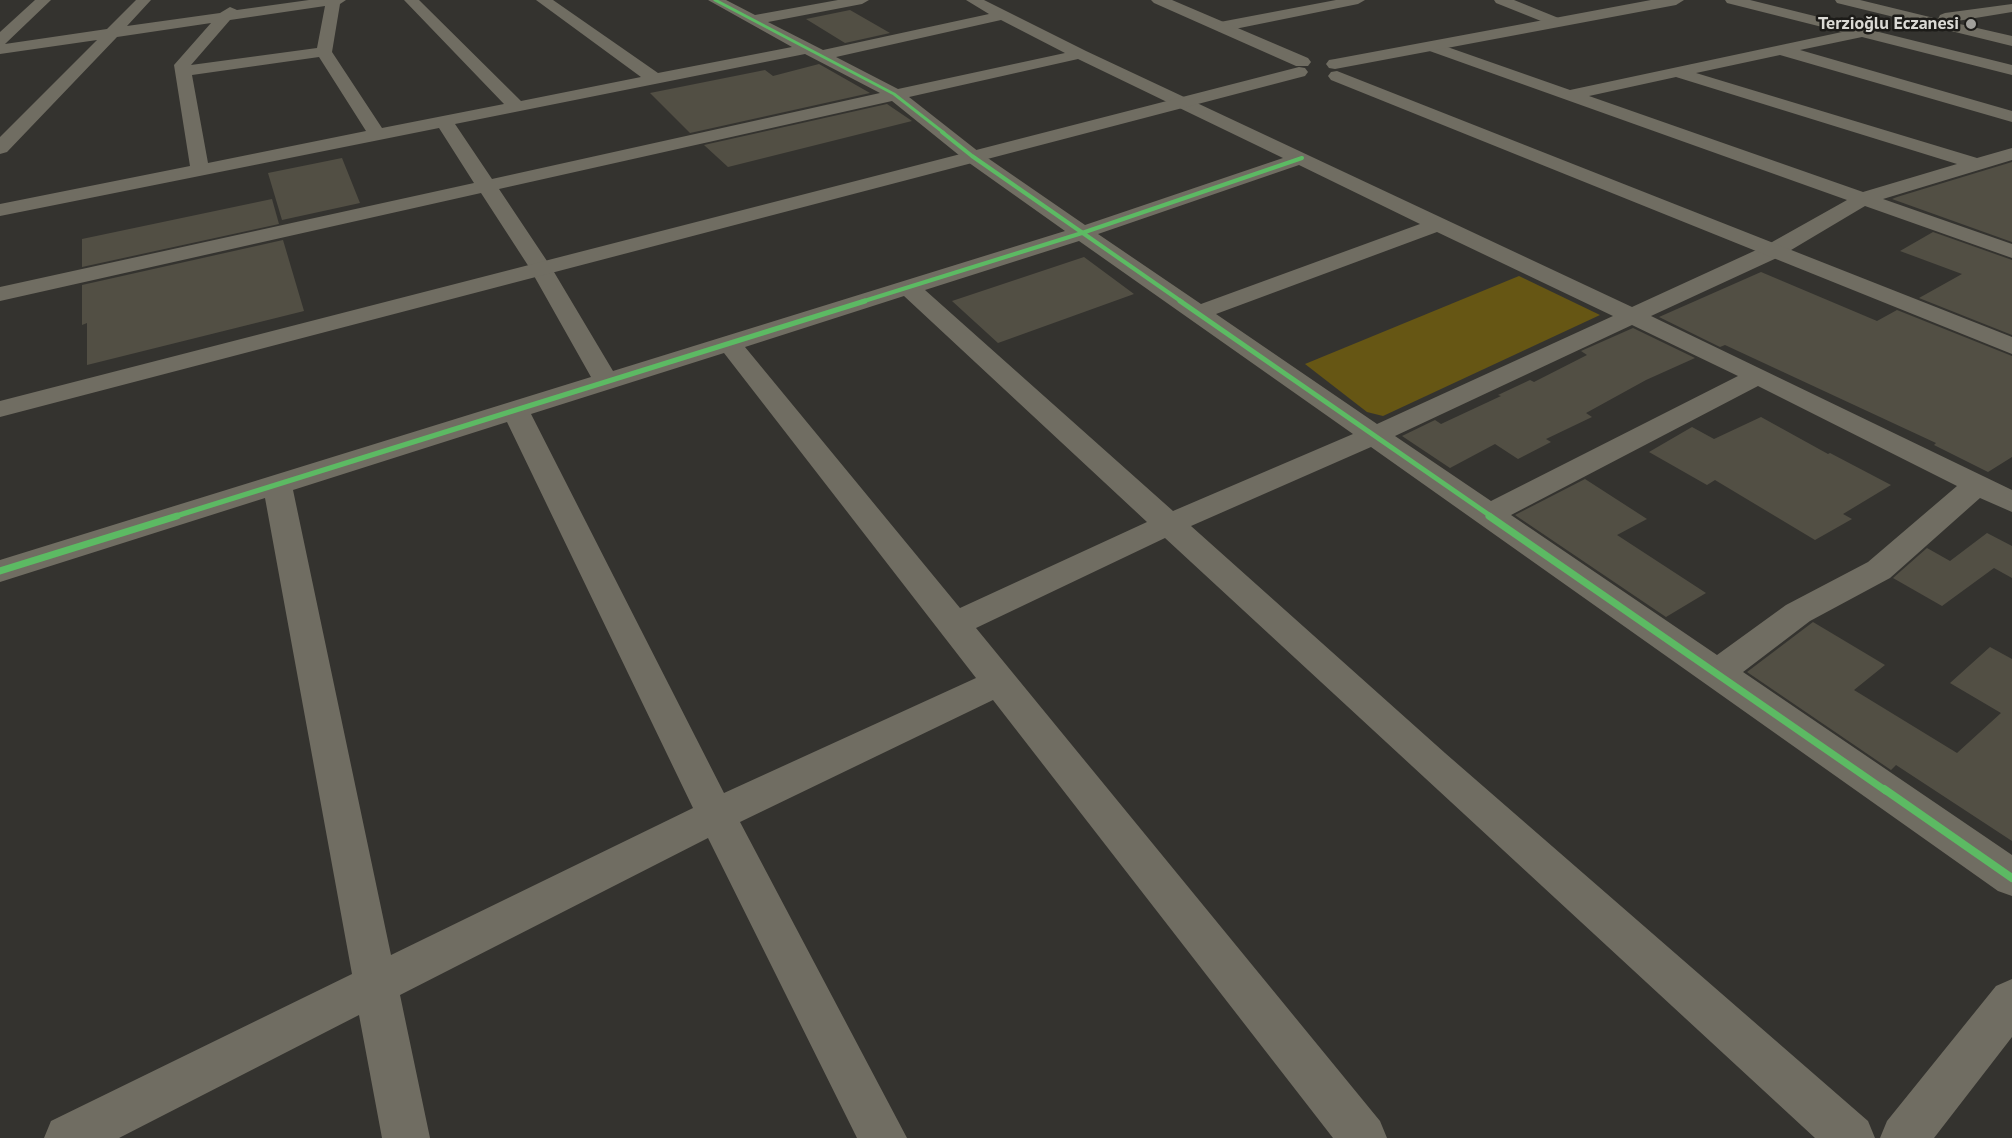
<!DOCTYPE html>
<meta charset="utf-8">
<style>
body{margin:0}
canvas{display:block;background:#34332f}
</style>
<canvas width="2012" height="1138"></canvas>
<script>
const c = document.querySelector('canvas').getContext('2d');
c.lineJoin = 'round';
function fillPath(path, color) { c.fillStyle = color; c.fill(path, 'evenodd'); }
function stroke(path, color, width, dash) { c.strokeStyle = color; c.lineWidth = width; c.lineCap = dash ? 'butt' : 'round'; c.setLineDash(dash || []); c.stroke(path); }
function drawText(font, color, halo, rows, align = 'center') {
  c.font = font + ' "PT Sans",sans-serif'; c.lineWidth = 5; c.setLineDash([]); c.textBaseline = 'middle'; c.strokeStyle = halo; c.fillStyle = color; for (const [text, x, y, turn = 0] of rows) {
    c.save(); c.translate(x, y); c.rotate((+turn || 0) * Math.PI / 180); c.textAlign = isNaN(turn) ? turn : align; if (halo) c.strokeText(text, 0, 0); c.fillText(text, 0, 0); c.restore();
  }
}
fillPath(new Path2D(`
 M1519 276 1600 315 1383 416 1367 412 1305 364Z`), '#665614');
fillPath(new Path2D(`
 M850 10 890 33 845 43 806 19Z
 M819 64 870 93 690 133 650 93 765 70 773 76Z
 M887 104 912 121 728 167 704 145Z
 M342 158 360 203 282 220 268 173Z
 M2012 162V242L1892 199 1897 197Z
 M272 199 279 224 82 267V239Z
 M1933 232 2012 260V335L1919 298 1962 274 1900 251Z
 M283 240 304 311 87 365V323L82 325V285Z
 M1084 257 1134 294 998 343 952 301Z
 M1761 272 1877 321 1897 310 2012 356V457L1988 472 1934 445 1936 443 1725 345 1720 347 1659 317Z
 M1633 328 1695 358 1646 380 1586 413 1592 417 1546 439 1551 442 1518 459 1495 444 1450 468 1402 436 1435 420 1441 424 1501 396 1498 395 1530 380 1534 382 1587 355 1581 351Z
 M1761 417 1828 454 1830 453 1891 485 1843 514 1852 519 1815 540 1715 480 1707 485 1649 452 1692 427 1714 439Z
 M1585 479 1647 519 1617 535 1706 593 1666 617 1515 515Z
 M1987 533 2012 546V578L1994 568 1942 606 1893 578 1927 548 1950 561Z
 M1813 622 1885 665 1854 690 1957 753 2001 713 1950 683 1990 647 2012 659V841L1896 765 1891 770 1747 672Z`), '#524f44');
fillPath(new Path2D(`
 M35 0H51L5 44 107 29 136 0H151L127 26 220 13 230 7 237 10 309 0H346L340 4 332 52 382 128 504 104 404 0H419L521 101 641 77 536 0H553L658 73 792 47 708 0H726L755 15 838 0H869L862 4 768 22 823 50 989 14 966 0H984L1086 51 1632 307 1765 246 1847 200 1424 49 1422 46 1424 43H1436L1570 90 1842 32 1727 3 1725 0H1750L2012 65V75L1862 37 1800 50 2012 111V122L1780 55 1696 73 1977 158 2012 148V160L1883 199 2012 244V258L1865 206 1781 256 1651 316 2012 490V512L1980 498 1890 578 1810 621 1743 672 2012 855V896L1998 891 1371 447 1191 526 1445 753 1868 1121 1875 1138H1815L1165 538 976 628 1380 1121 1387 1138H1333L993 700 740 822 907 1138H857L708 838 400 995 430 1138H382L359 1015 119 1138H44L51 1121 352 974 265 498 0 582V560L591 377 529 267 481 193 0 301V287L474 183 439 128 0 216V204L190 166 174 65 211 23 117 37 7 152 0 154V137L97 40 0 54V32ZM325 6 317 48 191 65 230 20ZM1001 20 1065 53 898 89 836 57ZM805 54 880 93 492 179 455 124ZM319 57 366 131 208 163 192 75ZM1078 59 1283 158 1085 225 979 152 909 97ZM1676 77 1957 164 1863 192 1589 96ZM892 101 965 160 1065 231 613 371 551 267 499 189ZM1299 165 1420 224 1201 304 1098 234ZM1437 232 1613 316 1377 424 1216 314ZM1079 241 1353 434 1173 511 925 290ZM904 296 1147 522 960 608 745 347ZM1632 325 1738 376 1491 501 1395 436ZM724 353 976 678 724 793 531 414ZM1758 386 1957 486 1868 562 1786 605 1717 655 1511 515ZM507 422 693 808 391 955 293 490Z
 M1336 0H1365L1358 4 1220 32 1212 27 1220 22Z
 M1494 0H1514L1561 19 1564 22 1556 27 1496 3Z
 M1835 0H1860L1938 19 1940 15 1945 13 2012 4V12L1951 22 2012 36V46L1837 3Z
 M2012 979V1037L1934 1138H1880L1887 1121 1996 986Z`), '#706d62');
fillPath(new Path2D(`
 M1151 0H1172L1308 58 1311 62 1308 66H1296L1154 3Z
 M1651 0H1684L1676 5 1335 69 1329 68 1326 64 1329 60 1335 59Z
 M1299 67 1305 68 1308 72 1305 76 0 417V401Z
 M1337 71 2012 337V354L1331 80 1328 76 1331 72Z`), '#706d62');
stroke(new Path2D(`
 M715 0 894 94 944 133`), '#5cba63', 3);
stroke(new Path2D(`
 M942 132 972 156 1182 302
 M861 302 1082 233 1302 158`), '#5cba63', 4);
stroke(new Path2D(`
 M1180 301 1492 517
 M173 517 865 301`), '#5cba63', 5);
stroke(new Path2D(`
 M1489 516 1886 791
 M0 571 177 516`), '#5cba63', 7);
stroke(new Path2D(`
 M1884 789 2012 878`), '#5cba63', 8);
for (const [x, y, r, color] of [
 [1971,24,6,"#a1a09b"]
]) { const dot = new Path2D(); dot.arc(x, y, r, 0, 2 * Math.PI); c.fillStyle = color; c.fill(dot); stroke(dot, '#1c1b18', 2); }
drawText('bold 18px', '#dbdad5', '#1c1b18', [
 ["Terzioğlu Eczanesi",1959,24]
], 'right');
</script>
